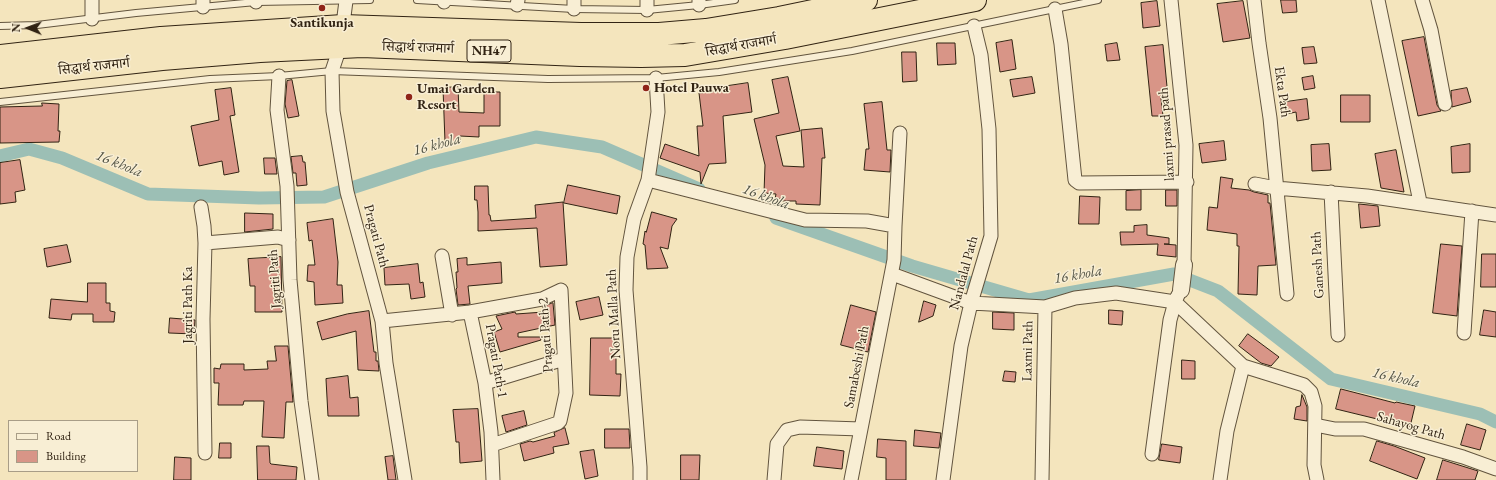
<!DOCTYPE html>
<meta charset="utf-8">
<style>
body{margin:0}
#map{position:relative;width:1496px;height:480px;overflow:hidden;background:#f4e5bd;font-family:"EB Garamond",serif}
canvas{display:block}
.legend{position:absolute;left:8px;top:420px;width:130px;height:52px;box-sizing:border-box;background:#f8eed4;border:1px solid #a89d87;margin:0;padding:5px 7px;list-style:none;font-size:12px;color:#312313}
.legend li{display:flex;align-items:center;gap:8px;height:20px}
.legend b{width:20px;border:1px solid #a89d87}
.north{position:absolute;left:8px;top:8px;width:40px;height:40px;-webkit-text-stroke:3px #f8eed4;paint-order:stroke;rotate:271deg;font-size:11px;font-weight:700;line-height:16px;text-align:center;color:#312313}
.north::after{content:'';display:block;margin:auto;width:14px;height:18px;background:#312313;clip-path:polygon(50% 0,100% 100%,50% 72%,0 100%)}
</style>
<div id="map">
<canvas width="1496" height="480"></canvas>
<ul class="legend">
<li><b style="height:5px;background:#f8eed4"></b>Road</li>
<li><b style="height:11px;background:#d89587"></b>Building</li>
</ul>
<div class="north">N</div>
</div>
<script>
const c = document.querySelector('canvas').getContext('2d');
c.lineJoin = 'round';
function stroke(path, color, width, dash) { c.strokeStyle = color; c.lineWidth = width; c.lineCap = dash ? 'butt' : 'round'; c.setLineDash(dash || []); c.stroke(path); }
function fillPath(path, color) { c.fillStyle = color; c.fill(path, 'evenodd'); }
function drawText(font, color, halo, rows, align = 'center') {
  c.font = font + ' "EB Garamond","Noto Serif Devanagari",serif'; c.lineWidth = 3; c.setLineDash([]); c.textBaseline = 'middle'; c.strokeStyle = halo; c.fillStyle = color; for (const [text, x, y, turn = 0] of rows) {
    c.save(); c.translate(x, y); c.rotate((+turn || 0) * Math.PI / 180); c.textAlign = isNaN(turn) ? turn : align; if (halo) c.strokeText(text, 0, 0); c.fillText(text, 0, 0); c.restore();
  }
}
stroke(new Path2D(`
 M0 156 29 149 62 158 148 194 259 198 324 197 428 163 536 137 602 147 699 189
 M776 218 912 266 1029 300 1174 274 1218 291 1331 379 1480 414 1496 422`), '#9cbfb5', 13);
const building = new Path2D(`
 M1281 0H1296L1297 12 1283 13Z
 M1157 1 1160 26 1143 28 1141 3Z
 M1243 1 1250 38 1223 42 1217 4Z
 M1424 37 1437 105 1441 111 1418 116 1402 41Z
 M1012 40 1016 69 1000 72 996 43Z
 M937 43H955L956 64 938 65Z
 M1117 43 1120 60 1107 61 1105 45Z
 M1163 45 1168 97 1161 98 1163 116H1152L1145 47Z
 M1314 47 1317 63 1304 64 1302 48Z
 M902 52H916L917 81 903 82Z
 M1313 76 1315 88 1304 90 1302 78Z
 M788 77 800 131 776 136 783 166 804 167 801 130 822 128 825 158H822L820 205 796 204V201H782V199H775L776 194 764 193 765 165 754 119 779 113 772 80Z
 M1032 77 1035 93 1013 97 1010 80Z
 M292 80 299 116 288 118 285 104 287 81Z
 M748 83 752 112 723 116 726 163 709 164 701 184 700 172 660 158 665 144 699 156 697 126H703L699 93 729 90 728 86Z
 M458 87 459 112 484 113V92H500V126H479V137L460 136V141L445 142 443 88Z
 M231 88 235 115 230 116 239 172 224 175 222 161 199 166 191 126 219 120 215 90Z
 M1467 88 1471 102 1452 107 1451 91Z
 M1341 95H1370V122H1341Z
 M1307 99 1309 119 1297 121 1296 112 1287 114 1286 102Z
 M882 102 887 150H891L890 172 864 170 866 149H869L864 104Z
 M42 103 59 104 58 131H60L59 142 0 143V107L42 106Z
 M1224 141 1226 160 1202 163 1199 144Z
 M1329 144 1331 170 1312 171 1311 145Z
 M1470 144V172L1452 173 1451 147Z
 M1396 150 1404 192 1381 188 1375 154Z
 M302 156 303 162H305L307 185 297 186 296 173H293L291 157Z
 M264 158H275L277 174H265Z
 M20 160 25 190 15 192 16 202 0 204V163Z
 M1221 177 1233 179 1231 188 1249 190 1254 192 1268 195V203H1270L1276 265 1258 266 1257 295 1238 294 1239 246H1237V234L1207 230 1209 207 1217 208Z
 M568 185 620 196 617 214 564 203Z
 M475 186H488L489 215H490L491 221 536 218 535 205 563 202 567 265 540 267 537 228 478 231V212L477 200H475Z
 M1141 190V210H1126V191Z
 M1166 190H1177V206H1166Z
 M1080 196 1100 197 1099 224H1079Z
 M1359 204 1378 206 1380 226 1361 228Z
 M652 212 677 219 672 226 668 249 660 247 668 268 647 269 645 245 643 244 645 231 646 232Z
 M245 213 273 214V229L245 232Z
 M333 219 338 262 337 285H342L343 303 315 305 314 282 307 281 308 265H315L312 240 309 241 307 223Z
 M1147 225V235L1169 238V244H1164L1176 245V257L1157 255 1158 244 1121 245 1120 232H1134V226Z
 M1441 244 1462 246 1457 316 1433 313Z
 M67 245 71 262 47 267 44 249Z
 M1482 254H1496V287H1481Z
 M281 257 282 312H255V286H250L248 259Z
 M467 258V265L501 262 502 283 468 286 470 304 458 305 456 289 457 288 456 272H458L457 259Z
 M418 264 420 283 423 282 425 297 411 299 409 284 385 285 384 268Z
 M88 283H106V303H110V311L115 312 114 322H93V314H72L71 320 49 318 51 299 87 302Z
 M599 297 603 315 580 320 576 302Z
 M924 301 936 305 933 316 919 322Z
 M553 303 555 325 518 333V337H540L541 340 500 352 494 332 502 329 496 316 515 312 516 314 544 312 543 307Z
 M851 305 876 312 868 352 841 345Z
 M1109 310 1123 311 1122 325 1109 324Z
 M1484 310 1496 312V337L1480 335Z
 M369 311 374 352H376V361H378L379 371 358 370 356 331 322 340 317 322 347 314Z
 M993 312 1014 313V330L993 329Z
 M170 318 195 320 194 334 169 333Z
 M1248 334 1279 357 1271 366 1261 363 1239 346Z
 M591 338H616V374H621L620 396 590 395Z
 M275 346H288L293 402H286L284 438 262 437 264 401H244L243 405H218L219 383H214V368L220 369 221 364H244V370L268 369 267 361H276Z
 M1182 360 1195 361V379H1182Z
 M1005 371 1016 372 1015 382 1003 381Z
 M348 376 350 398 358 397 359 416H328L326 379Z
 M1341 389 1395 403 1396 402 1415 406 1410 427 1336 409Z
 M1302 395 1307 407V421L1294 419 1296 407 1300 406Z
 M478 409 482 461 460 463 459 442H456L453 410Z
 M524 411 527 425 506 432 502 416Z
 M1467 424 1486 430 1480 450 1461 445Z
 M565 428 569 444 553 447 554 453 524 461 520 444 530 441 533 442 555 436 554 433Z
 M605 429H629L630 448H605Z
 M915 430 941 433 939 448 914 446Z
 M878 439 906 441V480H886V458L877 457Z
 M1377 441 1394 446 1425 458 1417 479 1370 461Z
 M220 443H231V458H219Z
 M1162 444 1182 447 1180 463 1159 460Z
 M257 446H269L270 463 271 464 297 467 296 480H258Z
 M817 447 844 451 842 469 814 466Z
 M594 450 598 476 585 479 580 452Z
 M681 455H700L699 480H681Z
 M393 456 396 480H388L385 457Z
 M175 457 191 458V480H174Z
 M1443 460 1478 471 1475 480H1437Z`);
fillPath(building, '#d89587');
stroke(building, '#312313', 1);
const service = new Path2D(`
 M417 0 574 9 647 10 699 5 735 0
 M0 26 37 25 136 13 256 2 370 0
 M0 102 210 79 279 76 332 71 548 79 656 78 719 72 852 51 1098 0`);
const minor = new Path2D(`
 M92 0V19
 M203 0V7
 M647 0V10
 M1171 0 1186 145 1184 265
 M1254 0 1259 43 1270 118 1287 294
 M1378 0 1420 202
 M1422 0 1431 30 1445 104
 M346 1 340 47 332 71 333 111 347 192 382 321 386 363 405 480
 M256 2V0
 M444 2 445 0
 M517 5 518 0
 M699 5V0
 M574 9V0
 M1055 9 1061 44 1075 180 1079 183 1187 182
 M279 76 277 110 287 186 290 280 301 401 312 480
 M648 180 805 220 867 221 895 226
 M1255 184 1276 188 1367 196 1496 215
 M1331 192 1338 335
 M201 207 204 226 205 243
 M442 256 452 315
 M892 274 971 303 1045 307
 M1178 295 1175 302 1243 366 1304 385 1311 392 1315 406 1314 465 1317 480
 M470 312 542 299 561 290 566 393 560 421 558 423 492 445
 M382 321 470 312 485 383 491 432 493 480
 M1464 333 1472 211
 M485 383 564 359
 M1315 425 1335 429H1364L1463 457 1496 469
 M205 453 203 319 205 243 278 237 289 240
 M640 480V467L626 290 627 257 634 219 648 180 658 112 656 78
 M774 480 777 444 787 430 800 427 861 429
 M851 480 894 260 895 226 900 133
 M943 480 961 346 971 303 991 236 989 129 981 55 974 26
 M1042 480 1045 307 1075 298 1116 293 1175 302 1170 320 1152 454
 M1220 480 1227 431 1243 366`);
const tertiary = new Path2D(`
 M1181 290 1184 265`);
const trunk = new Path2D(`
 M0 56 161 38 343 26 581 34H659L706 30 779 18 866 0
 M0 77 162 59 260 51 362 46 580 55 641 56 685 55 785 38 975 0`);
stroke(service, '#62543e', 8);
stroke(minor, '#62543e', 15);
stroke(tertiary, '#62543e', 18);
stroke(trunk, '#312313', 24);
stroke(service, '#f8eed4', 6);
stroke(minor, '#f8eed4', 13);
stroke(tertiary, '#f8eed4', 16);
stroke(trunk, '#f4e5bd', 22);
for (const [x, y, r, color] of [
 [322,8,4,"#8f2418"],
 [646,88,4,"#8f2418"],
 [409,97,4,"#8f2418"]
]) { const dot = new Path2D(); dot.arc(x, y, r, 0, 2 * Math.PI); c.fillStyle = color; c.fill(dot); stroke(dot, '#f8eed4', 1.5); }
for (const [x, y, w] of [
 [489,51,44]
]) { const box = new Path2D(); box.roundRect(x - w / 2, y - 11, w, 22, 3); c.fillStyle = '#f8eed4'; c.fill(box); stroke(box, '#312313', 1); }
drawText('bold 13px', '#312313', null, [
 ["NH47",489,51]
]);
drawText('bold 14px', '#312313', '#f8eed4', [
 ["Santikunja",322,23,"center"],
 ["Hotel Pauwa",654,88],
 ["Umai Garden",417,89],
 ["Resort",417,105]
], 'left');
drawText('14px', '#312313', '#f8eed4', [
 ["सिद्धार्थ राजमार्ग",741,46,-10],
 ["सिद्धार्थ राजमार्ग",418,48,2],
 ["सिद्धार्थ राजमार्ग",94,67,-6],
 ["Ekta Path",1282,92,82],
 ["laxmi prasad path",1167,134,-94],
 ["Pragati Path",376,236,75],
 ["Ganesh Path",1318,265,-93],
 ["Nandalal Path",964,273,-75],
 ["Jagriti Path",275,279,-94],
 ["Jagriti Path Ka",188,305,-90],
 ["Noru Malla Path",614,314,-93],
 ["Pragati Path-2",546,335,-94],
 ["Laxmi Path",1028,351,-89],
 ["Pragati Path-1",496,361,80],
 ["Samabeshi Path",857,367,-79],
 ["Sahayog Path",1411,426,16]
]);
drawText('italic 15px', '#515244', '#f8eed4', [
 ["16 khola",437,145,-15],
 ["16 khola",119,164,22],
 ["16 khola",766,197,20],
 ["16 khola",1078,275,-10],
 ["16 khola",1396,378,13]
]);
</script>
